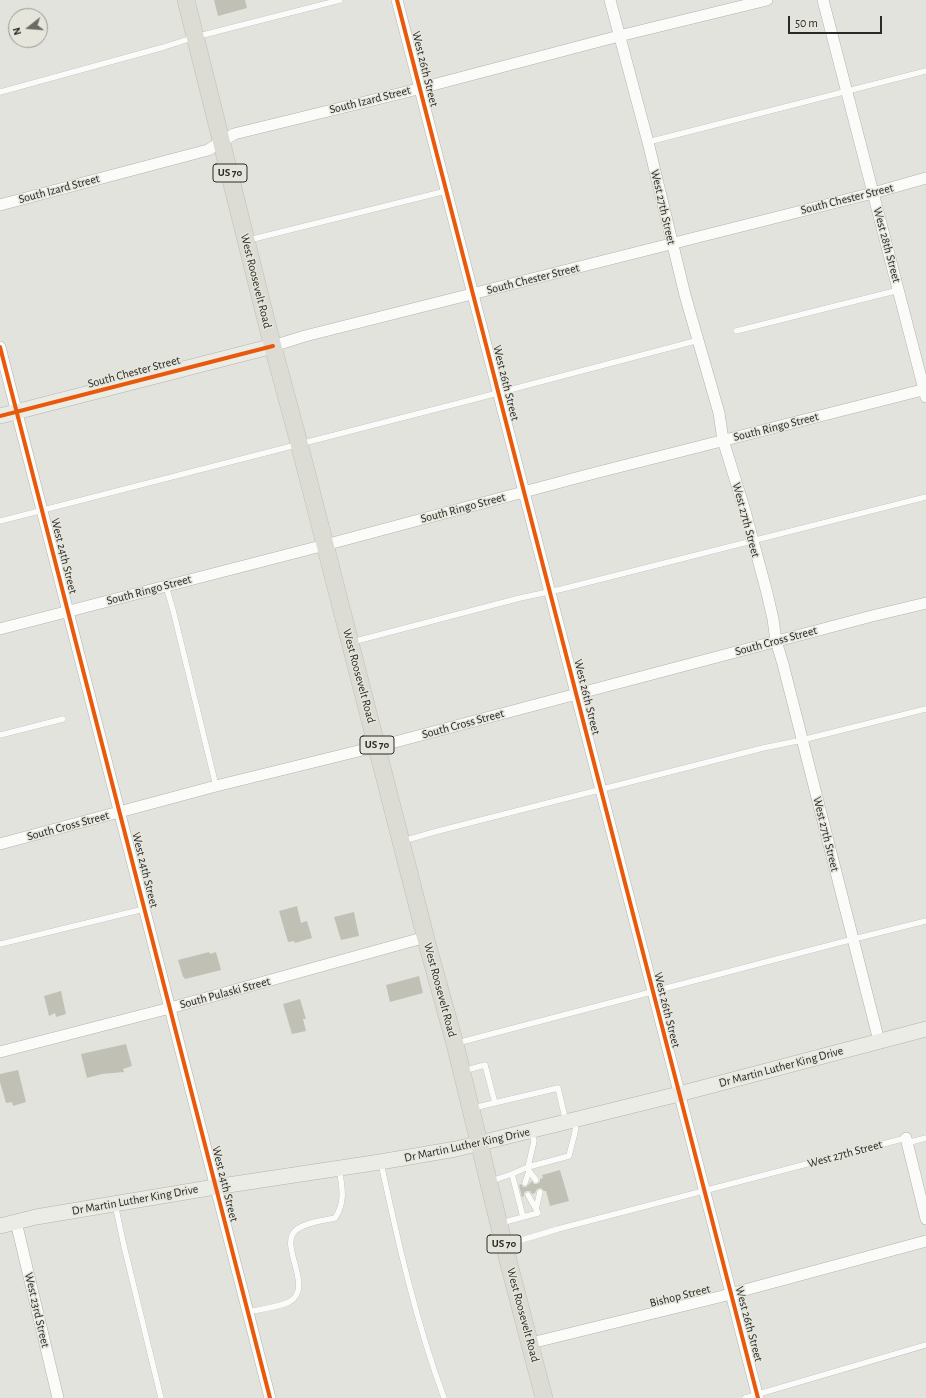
<!DOCTYPE html>
<style>
body{margin:0}
#map{position:relative;width:926px;height:1398px;overflow:hidden;background:#e3e3de;font-family:"Alegreya Sans",sans-serif}
canvas{display:block}
.north{position:absolute;left:8px;top:8px;width:40px;height:40px;box-sizing:border-box;background:#e5e5dc;border:1px solid #9a9a93;border-radius:50%;rotate:253deg;font-size:11px;font-weight:700;line-height:16px;text-align:center;color:#2a2a26}
.north::after{content:'';display:block;margin:auto;width:14px;height:18px;background:#6b6b66;clip-path:polygon(50% 0,100% 100%,50% 72%,0 100%)}
.scale{position:absolute;left:788px;top:16px;width:94px;height:18px;box-sizing:border-box;border:2px solid #2a2a26;border-top:0;padding-left:5px;font-size:12px;line-height:14px;white-space:nowrap;color:#2a2a26;-webkit-text-stroke:3px #e5e5dc;paint-order:stroke}
</style>
<div id="map">
<canvas width="926" height="1398"></canvas>
<div class="north">N</div>
<div class="scale">50 m</div>
</div>
<script>
const c = document.querySelector('canvas').getContext('2d');
c.lineJoin = 'round';
function fillPath(path, color) { c.fillStyle = color; c.fill(path, 'evenodd'); }
function stroke(path, color, width, dash) { c.strokeStyle = color; c.lineWidth = width; c.lineCap = dash ? 'butt' : 'round'; c.setLineDash(dash || []); c.stroke(path); }
function drawText(font, color, halo, rows, align = 'center') {
  c.font = font + ' "Alegreya Sans",sans-serif'; c.lineWidth = 3; c.setLineDash([]); c.textBaseline = 'middle'; c.strokeStyle = halo; c.fillStyle = color; for (const [text, x, y, turn = 0] of rows) {
    c.save(); c.translate(x, y); c.rotate((+turn || 0) * Math.PI / 180); c.textAlign = isNaN(turn) ? turn : align; if (halo) c.strokeText(text, 0, 0); c.fillText(text, 0, 0); c.restore();
  }
}
fillPath(new Path2D(`
 M214 0H245L247 8 218 16Z
 M297 906 301 923 307 921 312 938 295 943 294 941 288 942 279 911Z
 M354 912 359 936 341 940 334 917Z
 M209 952 210 954 216 952 221 970 185 979 184 977H183L178 960Z
 M419 976 423 993 390 1002 386 985Z
 M61 991 66 1014 56 1017 55 1013 49 1016 44 996Z
 M300 999 306 1019H303L306 1031 292 1034 283 1004Z
 M126 1044 132 1066 123 1069 124 1072 102 1074 87 1078 81 1054Z
 M18 1070 26 1102 13 1106 12 1102 6 1103 0 1082V1074Z
 M560 1170 569 1201 550 1206 546 1191H544L541 1188 537 1189 535 1193 532 1194 530 1191H526L524 1193V1196L522 1197 519 1185 521 1184 523 1187H526L532 1181 534 1184H537L540 1182V1179L543 1178 542 1175Z`), '#c1c0b5');
const lane = new Path2D(`
 M0 92 164 47 195 37 340 0
 M648 142 926 71
 M249 240 446 191
 M736 331 899 290
 M0 521 471 400 699 340
 M166 586 173 610 216 786
 M352 642 520 598 562 589 926 497
 M0 735 63 719
 M403 841 438 831 763 748 802 740 926 709
 M0 944 144 909
 M457 1043 838 943 926 921
 M463 1071 485 1065 495 1103
 M473 1108 558 1088 566 1122
 M907 1143 926 1138
 M381 1163C398 1242 416 1322 444 1398
 M529 1171 528 1167 534 1141 531 1131
 M491 1181 512 1174
 M525 1183 529 1171 536 1180
 M528 1195 536 1209
 M115 1204 124 1246 161 1398
 M523 1217 512 1174 528 1167 569 1156 575 1132 576 1120
 M501 1223 538 1213 536 1209 540 1192
 M505 1245 558 1229 906 1138
 M248 1312C257 1310 282 1306 289 1302 315 1288 279 1247 295 1231 302 1223 325 1220 335 1218 346 1201 342 1187 339 1168
 M745 1398 926 1345`);
const street = new Path2D(`
 M397 0 758 1398
 M610 0 648 142 685 295 719 413 723 440 745 511 767 593 773 619 776 641 783 664 879 1041
 M823 0 926 397
 M0 205 208 150 234 134 406 92 619 36 767 0
 M273 346 305 336 873 193 926 178
 M0 347 270 1398
 M0 629 325 545 591 474 926 389
 M0 844 216 786 395 742 872 616 926 603
 M0 1052 170 1008 426 937
 M906 1138 926 1219
 M16 1222 58 1398
 M531 1343 719 1297 926 1241`);
const secondary = new Path2D(`
 M0 416 273 346
 M0 1226 36 1217 215 1187 380 1162 456 1149 679 1094 926 1029`);
const primary = new Path2D(`
 M186 0 269 332 299 443 428 947 455 1044 504 1245 544 1398`);
stroke(lane, '#b2b2ae', 6);
stroke(street, '#b2b2ae', 12);
stroke(secondary, '#b2b2ae', 16);
stroke(primary, '#bebebb', 18);
stroke(lane, '#fbfbfa', 5.5);
stroke(street, '#fbfbfa', 11);
stroke(secondary, '#ecece6', 15);
stroke(primary, '#dddcd4', 17);
stroke(new Path2D(`
 M397 0 758 1398
 M0 347 270 1398
 M0 416 273 346`), '#e8590c', 4);
for (const [x, y, w] of [
 [230,173,34],
 [377,745,34],
 [504,1244,34]
]) { const box = new Path2D(); box.roundRect(x - w / 2, y - 9, w, 18, 3); c.fillStyle = '#e5e5dc'; c.fill(box); stroke(box, '#2a2a26', 1); }
drawText('bold 11px', '#2a2a26', null, [
 ["US 70",230,173],
 ["US 70",377,745],
 ["US 70",504,1244]
]);
drawText('12px', '#2a2a26', '#e5e5dc', [
 ["West 26th Street",425,69,76],
 ["South Izard Street",370,100,-14],
 ["South Izard Street",59,189,-15],
 ["South Chester Street",847,199,-14],
 ["West 27th Street",663,207,77],
 ["West 28th Street",887,245,75],
 ["South Chester Street",533,279,-14],
 ["West Roosevelt Road",256,281,76],
 ["South Chester Street",134,372,-15],
 ["West 26th Street",506,383,76],
 ["South Ringo Street",776,427,-14],
 ["South Ringo Street",463,508,-15],
 ["West 27th Street",746,520,75],
 ["West 24th Street",64,556,76],
 ["South Ringo Street",149,590,-15],
 ["South Cross Street",776,641,-15],
 ["West Roosevelt Road",359,676,75],
 ["West 26th Street",587,697,76],
 ["South Cross Street",463,724,-15],
 ["South Cross Street",68,826,-15],
 ["West 27th Street",826,834,76],
 ["West 24th Street",145,870,76],
 ["West Roosevelt Road",440,990,75],
 ["South Pulaski Street",225,993,-15],
 ["West 26th Street",667,1010,76],
 ["Dr Martin Luther King Drive",781,1067,-15],
 ["Dr Martin Luther King Drive",467,1145,-12],
 ["West 27th Street",845,1154,-15],
 ["West 24th Street",225,1184,76],
 ["Dr Martin Luther King Drive",135,1200,-10],
 ["Bishop Street",680,1296,-14],
 ["West 23rd Street",37,1310,77],
 ["West Roosevelt Road",523,1315,75],
 ["West 26th Street",749,1324,75]
]);
</script>
